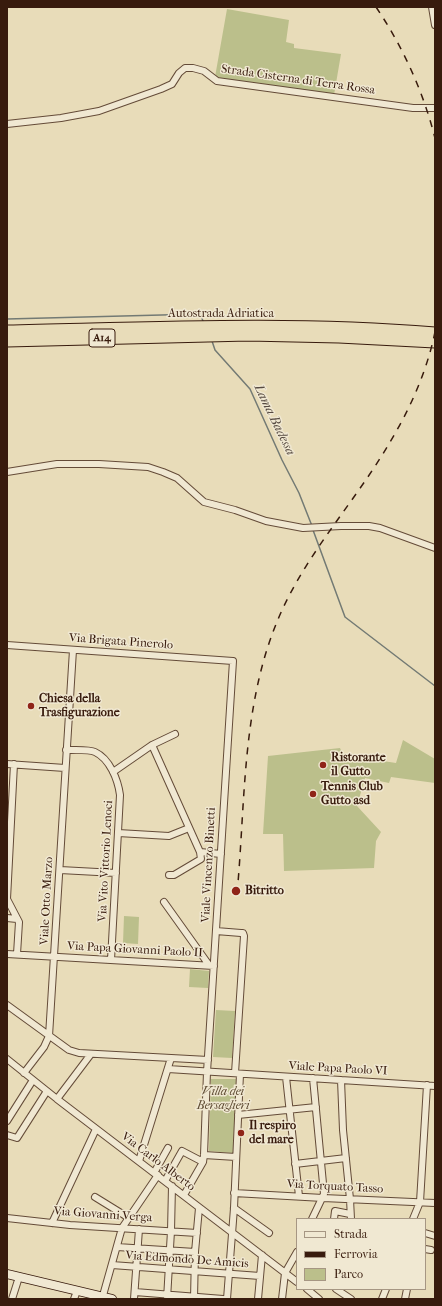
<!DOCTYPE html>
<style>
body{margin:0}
#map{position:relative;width:442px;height:1306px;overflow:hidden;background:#e8dcb9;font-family:"IM FELL French Canon",serif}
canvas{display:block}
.frame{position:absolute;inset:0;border:8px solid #381b0d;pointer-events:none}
.legend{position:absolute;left:296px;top:1218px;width:130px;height:72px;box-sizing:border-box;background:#f0e8d2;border:1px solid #a69683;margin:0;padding:5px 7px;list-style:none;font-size:12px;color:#381b0d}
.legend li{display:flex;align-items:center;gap:8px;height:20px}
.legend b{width:20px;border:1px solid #a69683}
</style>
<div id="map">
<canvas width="442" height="1306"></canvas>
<div class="frame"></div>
<ul class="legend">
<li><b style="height:5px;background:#f0e8d2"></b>Strada</li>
<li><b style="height:5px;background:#381b0d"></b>Ferrovia</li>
<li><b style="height:11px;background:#bbbf8b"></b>Parco</li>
</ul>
</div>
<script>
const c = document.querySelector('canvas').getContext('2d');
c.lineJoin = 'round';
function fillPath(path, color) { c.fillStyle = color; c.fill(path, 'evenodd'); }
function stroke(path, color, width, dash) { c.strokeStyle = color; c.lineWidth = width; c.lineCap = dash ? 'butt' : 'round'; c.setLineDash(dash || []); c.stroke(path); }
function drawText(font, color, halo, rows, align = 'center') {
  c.font = font + ' "IM FELL French Canon",serif'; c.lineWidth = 3; c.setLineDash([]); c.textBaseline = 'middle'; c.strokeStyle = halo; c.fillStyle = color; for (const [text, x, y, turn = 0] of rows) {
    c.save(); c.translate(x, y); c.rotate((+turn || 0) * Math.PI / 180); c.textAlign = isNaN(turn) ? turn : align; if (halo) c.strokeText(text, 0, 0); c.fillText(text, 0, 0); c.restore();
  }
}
fillPath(new Path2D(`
 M227 9 289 20 286 42 294 44V48L341 54 334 95 215 77Z
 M403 740 435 759V783L391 777 389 783 365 778 357 806 381 832 376 841 374 868 284 871 283 834H263L268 756 340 748 343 755 396 763Z
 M124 916 139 917 138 944 123 943Z
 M190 969 209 971 208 988 189 987Z
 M216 1010 235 1011 232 1058 213 1057Z
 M211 1079H236L233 1153 209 1151Z`), '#bbbf8b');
stroke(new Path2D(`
 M7 319 200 314 203 321
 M212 341 215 350 250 389 282 460 299 493 312 526
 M313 530 345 617 435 686`), '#737a74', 1.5);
const street = new Path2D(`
 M432 7 435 25
 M7 124 61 118 99 111 161 89 172 84 179 73 185 68H193L204 71 217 81 413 108H435
 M7 472 57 464H99L148 467 163 472 177 478 204 502 235 510 266 521 303 528 341 526H369L380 528 435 548
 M7 645 233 661 207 1072 204 1155 203 1162 184 1195
 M152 745 200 852
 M66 750C74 750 89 749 95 752 110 759 118 780 120 795L111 960
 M7 764 65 768
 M113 772 152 745 175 734
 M118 833 169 836 189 828
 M60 870 116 873
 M169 875H174L201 859 200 852 221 854
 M7 899 14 764
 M7 899 19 922 17 954
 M164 902 209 965
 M7 918 17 919
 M216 931 241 933H243L244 936 235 1073
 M7 954 214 966
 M7 1005 69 1050 79 1053 208 1060
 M7 1059 57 1099 297 1282
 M168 1069 435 1086
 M24 1073 44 1047 49 1036 73 650
 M286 1077 299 1196
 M341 1080 343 1130 350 1199 351 1219
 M57 1099 91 1054
 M238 1115 316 1107
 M7 1121 33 1080
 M7 1135 17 1138 47 1091
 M204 1155 236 1157
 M139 1161 171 1058
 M295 1164 346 1158
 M154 1173 168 1148
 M165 1181 182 1151 203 1162
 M234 1193 323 1198 435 1203
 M95 1197 129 1218
 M234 1208 269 1233
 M7 1218 70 1225 197 1233
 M312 1219 324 1194 313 1078
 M334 1219 335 1211 350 1214
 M413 1219 420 1202 427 1085
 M52 1223 96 1129
 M425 1233 435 1236
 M117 1247 195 1252
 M425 1249 431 1250
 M112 1265 260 1276
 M307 1289 319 1299
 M336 1289 351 1299
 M135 1292 223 1299
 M12 1299 19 1277
 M74 1299 77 1291
 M102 1299 122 1228 158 1175
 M134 1299 139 1229
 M167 1299 171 1231 172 1186
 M194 1299 195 1252 199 1208
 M227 1299 234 1208 240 1074
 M258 1299 262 1255
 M282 1299 285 1273 297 1252
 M382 1299 386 1289
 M405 1299 407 1289`);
const secondary = new Path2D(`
 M7 1274 112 1299`);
const highway = new Path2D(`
 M7 331C150 328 293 321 435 333
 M7 341 248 335 339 337 435 342`);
stroke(street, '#644b38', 8);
stroke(secondary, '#381b0d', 10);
stroke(highway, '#381b0d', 13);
stroke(street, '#f0e8d2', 6);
stroke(secondary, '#f0e8d2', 8);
stroke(highway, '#e8dcb9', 11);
stroke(new Path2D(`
 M376 7C403 47 423 91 435 138
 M237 894C246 798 241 696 284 606 312 547 357 499 390 442 410 409 427 371 435 332`), '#381b0d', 1.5, [7, 7]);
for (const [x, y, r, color] of [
 [31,706,4,"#8f2418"],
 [323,765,4,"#8f2418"],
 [313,794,4,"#8f2418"],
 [236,891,5,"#8f2418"],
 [241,1133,4,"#8f2418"]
]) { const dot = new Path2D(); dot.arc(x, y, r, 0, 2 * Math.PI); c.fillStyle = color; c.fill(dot); stroke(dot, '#f0e8d2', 1.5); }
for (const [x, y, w] of [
 [102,338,26]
]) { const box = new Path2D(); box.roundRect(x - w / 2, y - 9, w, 18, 3); c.fillStyle = '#f0e8d2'; c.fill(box); stroke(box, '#381b0d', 1); }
drawText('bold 11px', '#381b0d', null, [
 ["A14",102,338]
]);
drawText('12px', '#381b0d', '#f0e8d2', [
 ["Strada Cisterna di Terra Rossa",298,80,8],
 ["Autostrada Adriatica",221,314],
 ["Via Brigata Pinerolo",121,642,4],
 ["Via Vito Vittorio Lenoci",106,861,-87],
 ["Viale Vincenzo Binetti",209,865,-87],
 ["Viale Otto Marzo",47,901,-87],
 ["Via Papa Giovanni Paolo II",135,950,3],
 ["Viale Papa Paolo VI",338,1069,3],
 ["Via Carlo Alberto",158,1162,37],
 ["Via Torquato Tasso",335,1187,3],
 ["Via Giovanni Verga",103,1215,4],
 ["Via Edmondo De Amicis",187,1260,4]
]);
drawText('bold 12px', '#381b0d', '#f0e8d2', [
 ["Chiesa della",39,699],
 ["Trasfigurazione",39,713],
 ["Ristorante",331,758],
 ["il Gutto",331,772],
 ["Tennis Club",321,787],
 ["Gutto asd",321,801],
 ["Bitritto",245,891],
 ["Il respiro",249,1126],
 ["del mare",249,1140]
], 'left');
drawText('italic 12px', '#5f4c33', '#f0e8d2', [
 ["Villa dei",223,1092],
 ["Bersaglieri",223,1106]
]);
drawText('italic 13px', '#564a41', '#f0e8d2', [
 ["Lama Badessa",274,420,64]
]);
</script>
